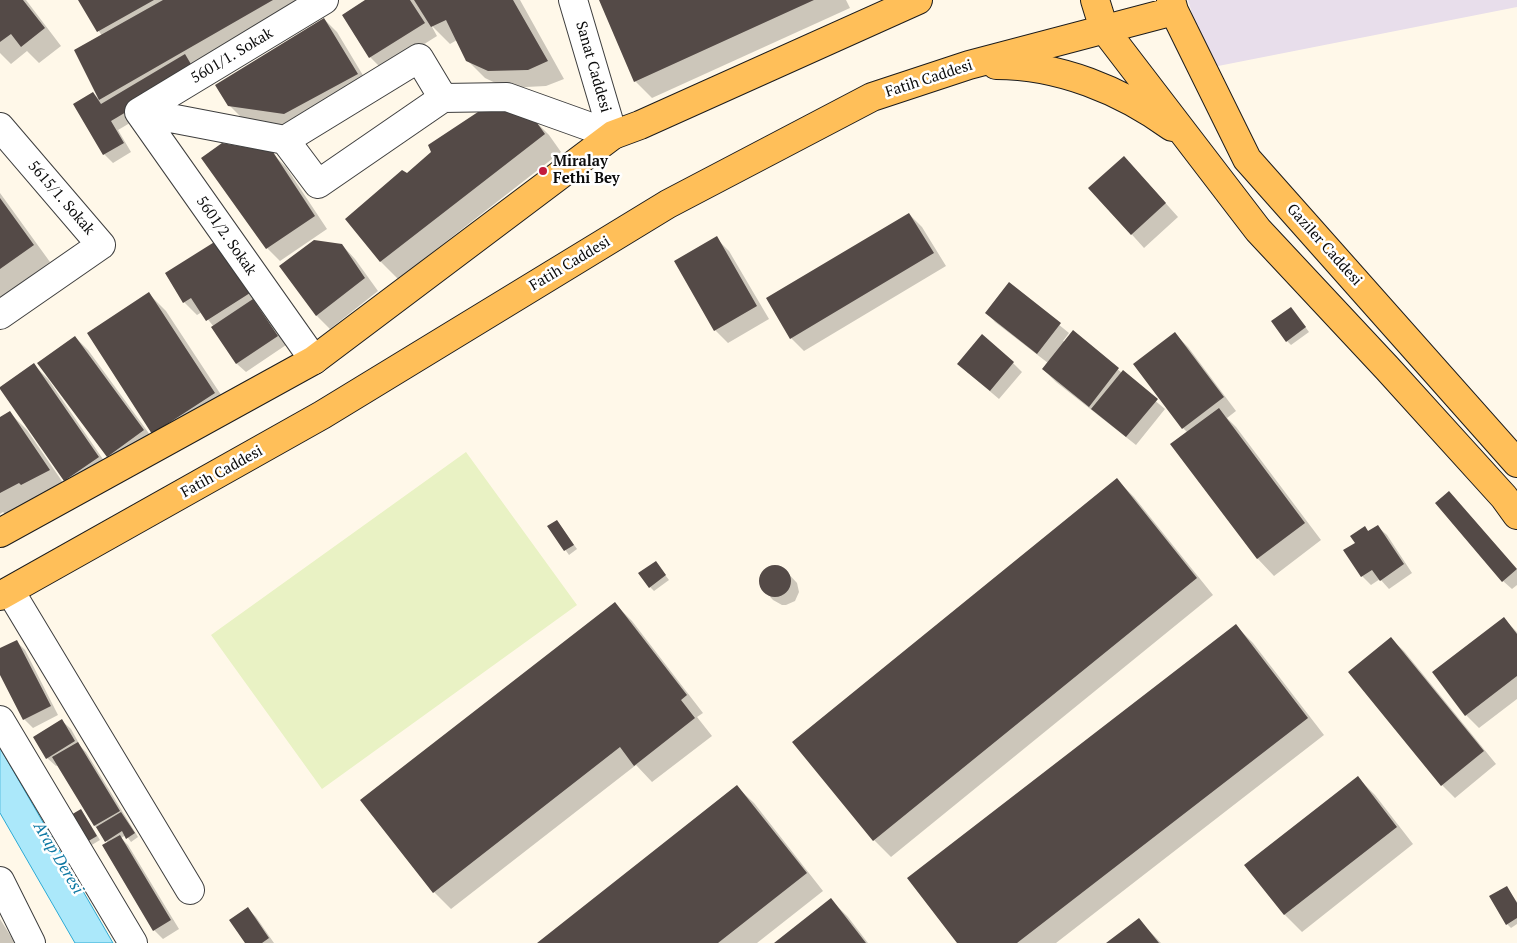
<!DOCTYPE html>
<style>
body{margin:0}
canvas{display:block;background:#fff8e9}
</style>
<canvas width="1517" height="943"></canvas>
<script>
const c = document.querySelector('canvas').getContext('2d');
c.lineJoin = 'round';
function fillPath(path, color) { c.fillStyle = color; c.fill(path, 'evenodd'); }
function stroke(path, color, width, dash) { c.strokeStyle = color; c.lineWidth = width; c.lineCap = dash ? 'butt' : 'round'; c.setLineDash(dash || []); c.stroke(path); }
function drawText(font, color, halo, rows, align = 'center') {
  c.font = font + ' "PT Serif",serif'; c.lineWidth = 5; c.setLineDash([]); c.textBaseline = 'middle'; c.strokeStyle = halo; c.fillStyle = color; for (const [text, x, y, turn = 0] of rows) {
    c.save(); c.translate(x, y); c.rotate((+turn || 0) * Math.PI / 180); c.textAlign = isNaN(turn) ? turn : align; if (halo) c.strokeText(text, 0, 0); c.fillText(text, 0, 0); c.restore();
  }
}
fillPath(new Path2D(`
 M1188 0H1517V7L1208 68Z`), '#e8deeb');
fillPath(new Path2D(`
 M466 452 577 605 322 789 211 635Z`), '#e9f2c4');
const water = new Path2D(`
 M0 748 113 943H75L0 813Z`);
fillPath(water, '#abe8fa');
stroke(water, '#2daad5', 1);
fillPath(new Path2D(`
 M0 0H26L61 46 39 63 27 51 11 64 0 53Z
 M79 0H320L203 80 118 130 131 152 113 163 104 154 74 104 93 93 100 100 76 50 102 36Z
 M367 0H520L564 79 546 86 506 88 485 78 467 60 457 40 450 44 431 25 437 36 383 70 370 57Z
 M600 0H846L850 8 652 98 635 81Z
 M324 19 337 32 370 87 298 127 243 119 229 105Z
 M532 118 549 135 561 152 398 279 381 262 346 219Z
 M272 153 286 167 327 229 280 261 267 248Z
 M1136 170 1178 217 1144 248 1090 188Z
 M0 193 50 262 0 298Z
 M909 214 922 227 946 266 804 351 791 338Z
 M716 238 729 251 769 319 728 343 715 330Z
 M216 242 262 306 260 307 286 345 246 372 237 364 214 327 202 312 197 315 184 302 166 274Z
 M342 245 355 259 378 291 330 329 317 316 280 266Z
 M1009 284 1069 333 1063 341 1065 342 1073 332 1165 409 1136 445 1056 382 1043 369 1048 363 995 322 987 313Z
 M149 294 166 311 231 410 153 433Z
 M1295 313 1309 332 1291 345 1287 341Z
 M1175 334 1188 347 1236 411 1227 418 1236 427 1321 540 1274 576 1257 558 1188 433 1183 428Z
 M75 337 88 350 156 443 121 470 108 457 39 363Z
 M1013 363 1022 372 999 399 967 372Z
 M34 365 48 379 111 471 78 494 65 481 1 388Z
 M10 413 27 430 66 487 7 516 3 512 0 514V419Z
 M1117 480 1134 497 1213 595 891 857 874 840Z
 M1449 492 1517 570V585L1512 589 1503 581Z
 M560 525 577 549 569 555 549 527Z
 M1378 527 1387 535 1412 573 1389 589 1380 579 1371 585 1362 576 1356 543 1365 528 1369 532Z
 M656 563 669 580 654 591 650 587Z
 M771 567H781L785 570 797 583 799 592 795 601 786 605H782L773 600 764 590 761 581 764 572Z
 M615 604 632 621 703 713 697 717 712 736 652 782 636 765 451 909 434 892Z
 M1504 619 1517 632V699L1479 728 1466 715Z
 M1236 626 1253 643 1324 735 1056 943H959Z
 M1390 638 1404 651 1496 764 1455 798 1442 785 1350 672Z
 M16 641 25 650 58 715 33 728 24 719 0 672V650Z
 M62 721 71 729 81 747 86 752 138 837 131 842 126 835 121 838 128 845 179 929 163 939 154 930 104 846 108 843 95 826 58 765 56 766 47 758Z
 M1358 778 1375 795 1413 844 1302 932 1285 915 1246 865Z
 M736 786 754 803 823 891 757 943H539Z
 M81 810 100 840 85 849Z
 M1506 887 1517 902V924L1511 928 1507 924Z
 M831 900 848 917 868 943H776Z
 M248 909 256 917 274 943H247Z
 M0 919 15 943H0Z
 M1138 919 1161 943H1108Z`), '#0003');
fillPath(new Path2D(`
 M0 0H23L45 28 21 47 11 34 0 42Z
 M78 0H154L97 32Z
 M163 0H273L99 100 74 50Z
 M365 0H410L425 23 369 58 342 15Z
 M414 0H513L548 61 528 70 488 71 466 61 446 20 431 27Z
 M599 0H814L634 82Z
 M324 18 358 74 284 114 228 106 215 85Z
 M185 54 195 71 111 121 124 143 103 155 73 104 93 92 101 104Z
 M484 108 532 116 545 134 380 262 345 219 402 170 407 173 431 152 428 145Z
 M222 143 273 152 315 216 266 249 201 158Z
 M1124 156 1166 203 1131 235 1088 188Z
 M0 198 34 245 0 269Z
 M909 213 934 253 790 339 766 298Z
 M717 236 757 306 714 331 674 261Z
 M314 240 342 244 365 278 316 316 279 266Z
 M216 241 250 293 206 321 191 298 183 303 165 273Z
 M1009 282 1061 323 1037 354 985 313Z
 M149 292 215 393 152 434 87 333Z
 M253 299 278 336 236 364 211 327Z
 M1291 307 1306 327 1286 342 1271 321Z
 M1073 330 1119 368 1089 407 1042 369Z
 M1175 332 1224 397 1182 429 1133 364Z
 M982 334 1014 362 990 391 957 364Z
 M75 336 144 430 107 457 37 363Z
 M34 363 99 457 64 481 0 389V387Z
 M1123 370 1158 399 1126 437 1091 409Z
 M1219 408 1305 523 1257 559 1170 444Z
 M10 411 50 470 21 485 19 483 0 493V417Z
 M1117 478 1197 578 873 841 792 742Z
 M1449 491 1517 569 1502 582 1435 503Z
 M557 520 574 545 564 551 547 526Z
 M1378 525 1404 564 1380 581 1372 570 1361 577 1343 550 1355 543 1350 536 1365 526 1368 531Z
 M656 561 666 575 649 588 638 573Z
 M759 581a16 16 0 1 1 32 0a16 16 0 1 1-32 0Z
 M615 602 687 695 681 700 695 718 634 766 620 747 433 893 360 800Z
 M1504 617 1517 634V676L1465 716 1432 672Z
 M1236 624 1308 718 1017 943H957L907 878Z
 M1391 637 1484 751 1441 786 1348 672Z
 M17 640 51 706 23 720 0 675V648Z
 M62 719 75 741 46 759 33 737Z
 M78 742 120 811 94 826 52 757Z
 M1358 776 1397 827 1284 915 1244 865Z
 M737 785 807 873 718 943H537Z
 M81 809 97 836 80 846 64 819Z
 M121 812 135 833 126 839 122 831 105 842 96 827Z
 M120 835 171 920 153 931 102 845Z
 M1507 886 1517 903V918L1506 925 1489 896Z
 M831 898 866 943H774Z
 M248 907 269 938 262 943H245L229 920Z
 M1139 918 1159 943H1106Z`), '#544a47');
const minor = new Path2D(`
 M573 0 613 135
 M419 58 443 98 318 184 285 140Z
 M443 98 507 97 613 135
 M139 112 314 360
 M139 112 324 0
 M139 112 285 140
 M0 127 101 245 0 315
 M10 591 190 890
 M0 720 133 943
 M0 881 31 943`);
const major = new Path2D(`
 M1095 0 1104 29 1258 230 1387 368 1504 497 1517 515
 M1171 0 1174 11 1247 159 1517 463
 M996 65C1059 65 1121 90 1172 127
 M0 533 314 360 613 135 640 125 918 0
 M0 596 322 415 668 204 872 97 969 65 1174 11`);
stroke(minor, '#3e3e3e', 30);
stroke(major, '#1c1c1c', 30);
stroke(minor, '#fff', 28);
stroke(major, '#ffbf59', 28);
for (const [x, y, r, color] of [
 [543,171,5,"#c31c3c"]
]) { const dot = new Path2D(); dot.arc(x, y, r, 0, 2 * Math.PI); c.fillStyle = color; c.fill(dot); stroke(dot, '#fff', 2); }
drawText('15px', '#0b0b0b', '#fff', [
 ["5601/1. Sokak",232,56,-31],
 ["Sanat Caddesi",593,67,74],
 ["Fatih Caddesi",929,79,-18],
 ["5615/1. Sokak",61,198,49],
 ["5601/2. Sokak",226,236,55],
 ["Gaziler Caddesi",1324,245,48],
 ["Fatih Caddesi",570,264,-31],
 ["Fatih Caddesi",222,472,-29]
]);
drawText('bold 15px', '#0b0b0b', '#fff', [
 ["Miralay",553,162],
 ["Fethi Bey",553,179]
], 'left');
drawText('italic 16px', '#0e78a3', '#fff', [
 ["Arap Deresi",58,858,59]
]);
</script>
